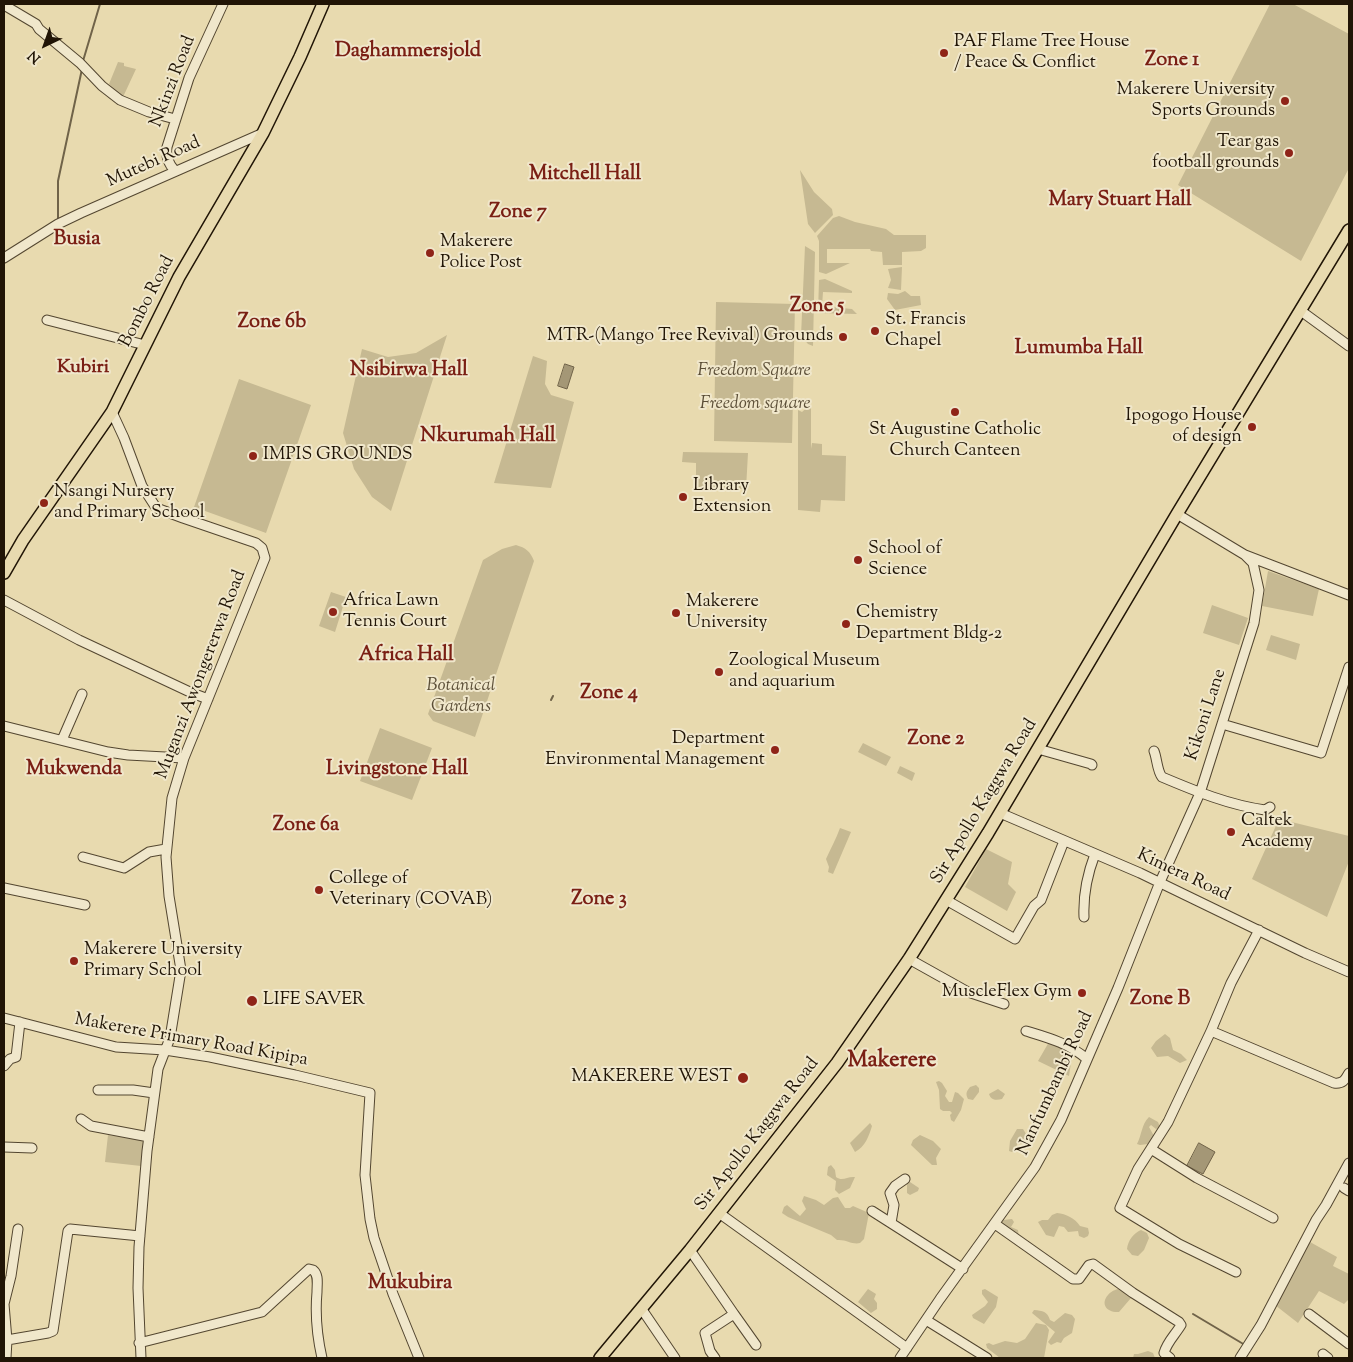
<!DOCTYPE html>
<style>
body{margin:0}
#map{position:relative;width:1353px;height:1362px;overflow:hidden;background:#e8daaf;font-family:"Sorts Mill Goudy",serif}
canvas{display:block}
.frame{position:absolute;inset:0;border:5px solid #211506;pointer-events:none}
.north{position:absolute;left:20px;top:20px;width:50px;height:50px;-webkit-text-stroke:4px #f0e7cb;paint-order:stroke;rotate:222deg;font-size:14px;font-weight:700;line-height:20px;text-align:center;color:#211506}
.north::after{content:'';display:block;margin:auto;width:18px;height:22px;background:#211506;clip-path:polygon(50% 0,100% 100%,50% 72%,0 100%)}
</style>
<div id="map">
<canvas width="1353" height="1362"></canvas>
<div class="frame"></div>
<div class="north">N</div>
</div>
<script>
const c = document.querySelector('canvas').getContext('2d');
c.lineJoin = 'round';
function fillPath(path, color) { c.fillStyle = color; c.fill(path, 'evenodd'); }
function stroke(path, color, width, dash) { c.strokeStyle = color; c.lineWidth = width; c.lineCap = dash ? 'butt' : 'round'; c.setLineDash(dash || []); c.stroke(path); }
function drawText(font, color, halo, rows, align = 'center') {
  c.font = font + ' "Sorts Mill Goudy",serif'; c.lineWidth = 4; c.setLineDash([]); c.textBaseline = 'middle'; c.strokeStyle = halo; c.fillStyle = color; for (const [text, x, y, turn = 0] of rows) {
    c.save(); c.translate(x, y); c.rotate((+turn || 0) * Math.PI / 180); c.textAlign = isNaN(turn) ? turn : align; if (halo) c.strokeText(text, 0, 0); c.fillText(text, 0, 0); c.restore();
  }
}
fillPath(new Path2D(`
 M1270 4H1293L1349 34V168L1301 261 1178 185Z
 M118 62 124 63V66L136 69 123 97 118 94 109 84Z
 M800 170 814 192 832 209 833 215 815 233 808 224Z
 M839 216 855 222 886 229 894 235H926V248L921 251 902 252V265H883L882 252 871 251 870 249H827V263H850L826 274 819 272V241L817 236 833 218Z
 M805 246 815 252 813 346 808 344 801 336Z
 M902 267 901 290 888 288 891 280 888 269Z
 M825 279 852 291V293L823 292 822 306 852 309 857 314 818 313 819 280Z
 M905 291 911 296H920L921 305 895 310 887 299 888 293 898 294Z
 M716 302 795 304 792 443 714 441Z
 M447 335 391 511 372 497 354 469 343 433 362 349 388 357 416 353Z
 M533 356 547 361 545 384 551 395 574 402 551 488 494 483Z
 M239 379 311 405 266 533 194 507Z
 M811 404V449L812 443 822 444V455L846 456 845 501 821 500 820 512 798 510V410L802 412Z
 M683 452 748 453 746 489 696 488V463L682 462Z
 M516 545C526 548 530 551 534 561L475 737 433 721 428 714 483 560 502 549Z
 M1268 571 1319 589 1313 616 1262 606Z
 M331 592 346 597 335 632 319 626Z
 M1212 605 1248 618 1239 645 1203 633Z
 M1271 635 1300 644 1296 660 1266 650Z
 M380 728 432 748 412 800 360 781Z
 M863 743 891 757 886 766 858 752Z
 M900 766 915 773 912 781 897 773Z
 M1279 819 1349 836V861L1327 917 1252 879Z
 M840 828 851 832 833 874 828 872 829 867 826 859C831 848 836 839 840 828Z
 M986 849 1012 862 1008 884 1016 892 1007 911 965 887Z
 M1165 1034 1170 1038 1173 1050 1181 1054 1187 1060 1180 1063 1168 1056 1157 1057 1151 1048 1156 1041Z
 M1049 1042 1073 1049 1069 1076 1038 1061Z
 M939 1081 942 1083 947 1091 945 1096 949 1102H952L955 1092 958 1093 964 1099 961 1110 954 1122 951 1120 950 1115 952 1113 950 1111H943L940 1109 939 1090 936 1082Z
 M976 1085 979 1088V1092L973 1100 968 1099C965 1093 967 1091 970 1087Z
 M998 1089 1005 1094 1002 1099C997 1100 991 1101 989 1094Z
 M1149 1117 1158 1122 1160 1127 1156 1129 1151 1125 1149 1127 1154 1136 1148 1144 1140 1145 1137 1144C1142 1135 1141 1125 1149 1117Z
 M870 1123 872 1126C869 1136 865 1147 855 1152L850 1143Z
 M1017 1129H1023L1028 1137 1024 1144H1017L1016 1150 1012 1152 1009 1151 1010 1141Z
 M108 1135 144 1140 141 1166 105 1162Z
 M920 1135 933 1141 941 1149 936 1158 937 1165H932L911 1145 913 1140Z
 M831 1165 835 1170 836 1177C843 1182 847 1176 855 1177L850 1188 839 1194 835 1190 836 1181 827 1175 828 1167Z
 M910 1182 919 1188 918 1191 910 1195 907 1193V1183Z
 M804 1196 816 1200 824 1205 833 1198 838 1197 845 1208H850L853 1206 869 1213 864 1239 860 1243C852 1245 846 1239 837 1240L831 1235 788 1217 782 1213 784 1207 787 1205 800 1216 806 1209 802 1201Z
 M1057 1213C1066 1214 1075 1218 1080 1226L1088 1228 1089 1233 1088 1236 1084 1238 1079 1236 1078 1231 1068 1232 1064 1227 1059 1226 1054 1237 1046 1235 1038 1222 1042 1220H1048L1052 1215Z
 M1012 1219 1014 1222 1011 1227 1018 1230 1019 1238 1001 1224 1003 1220Z
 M1141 1230 1147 1233 1149 1238 1144 1250 1138 1256 1132 1255 1127 1249C1128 1240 1134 1233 1141 1230Z
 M1310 1242 1337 1257 1333 1266 1349 1274V1299L1344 1304 1319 1291 1298 1323 1275 1305Z
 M1123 1288 1130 1292 1131 1298 1119 1312C1107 1313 1100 1304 1108 1295 1112 1290 1118 1289 1123 1288Z
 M868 1289 876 1294 874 1299 877 1303V1309L871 1313 858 1302Z
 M985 1289 998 1297 996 1307 984 1324 973 1318 972 1315 985 1306 988 1302 982 1294V1290Z
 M1034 1310C1043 1311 1047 1311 1050 1320L1054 1322 1065 1313 1072 1315 1075 1319 1072 1333 1064 1338 1061 1343 1057 1342 1051 1345 1048 1342 1055 1332 1032 1313Z
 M1036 1323 1046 1325 1049 1330 1044 1358H1000L987 1348 986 1344 989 1343 993 1345 1005 1341 1017 1343 1025 1339Z
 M1148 1351 1153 1353 1155 1358H1133L1134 1354H1138Z`), '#c6b992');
const water = new Path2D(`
 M565 364 574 367 567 389 558 386Z
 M1199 1143 1215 1152 1203 1174 1187 1166Z`);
fillPath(water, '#a49776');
stroke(water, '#706349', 1);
stroke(new Path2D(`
 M83 61 100 4
 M58 221V181L82 69
 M551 700 553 696
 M1193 1314 1245 1345`), '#706349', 2);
const minor = new Path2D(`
 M4 5 36 24 39 29 80 63 102 86 120 100 149 112 175 119
 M175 171C168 163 166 157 167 147L189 78 223 4
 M4 258 58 224 81 213 263 133
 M1301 311 1349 346
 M47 320 145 345
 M112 412 124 438 142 486 155 506 159 509 183 518 256 543 262 548 265 558 184 758 172 798 166 857 169 896 181 970 170 1038 158 1069 147 1151 139 1247 138 1288 141 1358
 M1177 514 1245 555 1349 595
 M4 600 79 640 192 693 208 699
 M1222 724 1321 753 1349 667
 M4 726 108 752 128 755 184 758
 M62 740 82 694
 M1038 749 1091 764 1092 765
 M1154 751C1157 758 1157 771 1162 777 1195 791 1229 805 1265 810L1270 807
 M1000 813 1140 873 1305 953 1349 972
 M83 857 124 868 149 852 166 849
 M4 888 85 905
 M946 900 1015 939 1034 906 1041 900 1064 841
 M1084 917C1083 895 1087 875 1095 854
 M909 959 968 992 1004 1004
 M4 1018 116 1047 165 1050 210 1057 295 1075 370 1093 365 1175 370 1219 374 1238 393 1294 419 1358
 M1026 1031C1049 1038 1068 1043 1087 1059
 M1211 1031 1334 1083C1343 1084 1345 1080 1349 1073
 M4 1066 10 1059 16 1057 20 1022
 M98 1090H133L154 1093
 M81 1119 91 1126 149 1137
 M4 1147 32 1148
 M1151 1149 1197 1178 1273 1218
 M1344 1188 1349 1191
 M872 1211 963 1269
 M719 1213 907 1348
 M891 1223 894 1205 890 1193 895 1186 905 1179
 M995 1224 1073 1279H1079L1089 1265 1093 1264 1133 1293 1179 1322 1181 1325C1175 1335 1167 1342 1164 1353L1170 1358
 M690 1250 734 1314 705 1333 710 1351 715 1358
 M1236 1272 1179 1244 1120 1208 1138 1169 1168 1122 1211 1031 1231 983 1259 930
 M641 1308 675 1358
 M734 1314 756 1345
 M1309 1314 1349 1344
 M926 1320 987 1358
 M7 1340 48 1333 53 1331 68 1231 70 1229 140 1236
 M139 1343 262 1312 309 1269 313 1270C319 1275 317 1283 317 1292 315 1314 317 1336 322 1358
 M1323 1354 1328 1358
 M6 1358 7 1340 4 1304 11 1276 18 1229
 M900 1358 940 1299 1035 1167 1061 1120 1118 988 1160 882 1200 793 1254 623 1259 590 1253 563 1245 555
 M1240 1358 1261 1325 1316 1220 1326 1205 1349 1163`);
const major = new Path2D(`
 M4 573 23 540 112 412 179 277 263 133 300 57 323 4
 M600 1358 690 1250 837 1063 909 959 988 833 1177 514 1349 230`);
stroke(minor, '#534630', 11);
stroke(major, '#211506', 14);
stroke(minor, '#f0e7cb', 9);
stroke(major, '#e8daaf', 11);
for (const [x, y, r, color] of [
 [944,53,5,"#8f2418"],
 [1285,101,5,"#8f2418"],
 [1289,153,5,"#8f2418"],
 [430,253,5,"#8f2418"],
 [875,331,5,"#8f2418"],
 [843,337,5,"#8f2418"],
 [955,412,5,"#8f2418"],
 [1252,427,5,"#8f2418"],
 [253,456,5,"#8f2418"],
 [683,497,5,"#8f2418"],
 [44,503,5,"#8f2418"],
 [858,560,5,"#8f2418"],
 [333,612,5,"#8f2418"],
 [676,613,5,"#8f2418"],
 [846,624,5,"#8f2418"],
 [719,672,5,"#8f2418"],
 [775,750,5,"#8f2418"],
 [1231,832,5,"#8f2418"],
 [319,890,5,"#8f2418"],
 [74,961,5,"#8f2418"],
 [1082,993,5,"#8f2418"],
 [252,1001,6,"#8f2418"],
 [743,1078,6,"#8f2418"]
]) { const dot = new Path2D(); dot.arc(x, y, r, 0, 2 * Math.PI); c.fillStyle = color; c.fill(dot); stroke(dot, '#f0e7cb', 2); }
drawText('18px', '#211506', '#f0e7cb', [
 ["PAF Flame Tree House",954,43],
 ["/ Peace & Conflict",954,64],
 ["Makerere University",1275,91,"right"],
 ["Sports Grounds",1275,112,"right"],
 ["Tear gas",1279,143,"right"],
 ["football grounds",1279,164,"right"],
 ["Makerere",440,243],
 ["Police Post",440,264],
 ["St. Francis",885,321],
 ["Chapel",885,342],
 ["MTR-(Mango Tree Revival) Grounds",833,337,"right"],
 ["Ipogogo House",1242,417,"right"],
 ["of design",1242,438,"right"],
 ["St Augustine Catholic",955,431,"center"],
 ["Church Canteen",955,452,"center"],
 ["IMPIS GROUNDS",263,456],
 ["Library",693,487],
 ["Extension",693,508],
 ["Nsangi Nursery",54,493],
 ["and Primary School",54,514],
 ["School of",868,550],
 ["Science",868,571],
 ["Africa Lawn",343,602],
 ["Tennis Court",343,623],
 ["Makerere",686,603],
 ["University",686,624],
 ["Chemistry",856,614],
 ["Department Bldg-2",856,635],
 ["Zoological Museum",729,662],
 ["and aquarium",729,683],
 ["Department",765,740,"right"],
 ["Environmental Management",765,761,"right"],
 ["Caltek",1241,822],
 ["Academy",1241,843],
 ["College of",329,880],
 ["Veterinary (COVAB)",329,901],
 ["Makerere University",84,951],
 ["Primary School",84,972],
 ["MuscleFlex Gym",1072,993,"right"],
 ["LIFE SAVER",263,1001],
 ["MAKERERE WEST",732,1078,"right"]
], 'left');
drawText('18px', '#211506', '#f0e7cb', [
 ["Nkinzi Road",174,82,-69],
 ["Mutebi Road",154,163,-24],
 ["Bombo Road",148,302,-63],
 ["Muganzi Awongererwa Road",202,675,-69],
 ["Kikoni Lane",1207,715,-72],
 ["Sir Apollo Kaggwa Road",985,802,-59],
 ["Kimera Road",1183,876,25],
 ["Makerere Primary Road Kipipa",191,1041,10],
 ["Nanfumbambi Road",1056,1084,-65],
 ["Sir Apollo Kaggwa Road",758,1135,-52]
]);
drawText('italic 18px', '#5b4e37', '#f0e7cb', [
 ["Freedom Square",754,372],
 ["Freedom square",755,405],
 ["Botanical",461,687],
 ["Gardens",461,708]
]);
drawText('bold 19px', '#7a1f14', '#f0e7cb', [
 ["Kubiri",83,369]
]);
drawText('bold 20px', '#7a1f14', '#f0e7cb', [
 ["Daghammersjold",408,53],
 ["Zone 1",1172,62],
 ["Mitchell Hall",585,176],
 ["Mary Stuart Hall",1120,202],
 ["Zone 7",518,214],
 ["Busia",77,241],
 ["Zone 5",817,308],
 ["Zone 6b",272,324],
 ["Lumumba Hall",1079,350],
 ["Nsibirwa Hall",409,372],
 ["Nkurumah Hall",488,438],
 ["Africa Hall",406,657],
 ["Zone 4",609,695],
 ["Zone 2",936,741],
 ["Mukwenda",74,771],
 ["Livingstone Hall",397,771],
 ["Zone 6a",306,827],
 ["Zone 3",599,901],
 ["Zone B",1160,1001],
 ["Mukubira",410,1285]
]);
drawText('bold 22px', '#7a1f14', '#f0e7cb', [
 ["Makerere",892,1062]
]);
</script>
